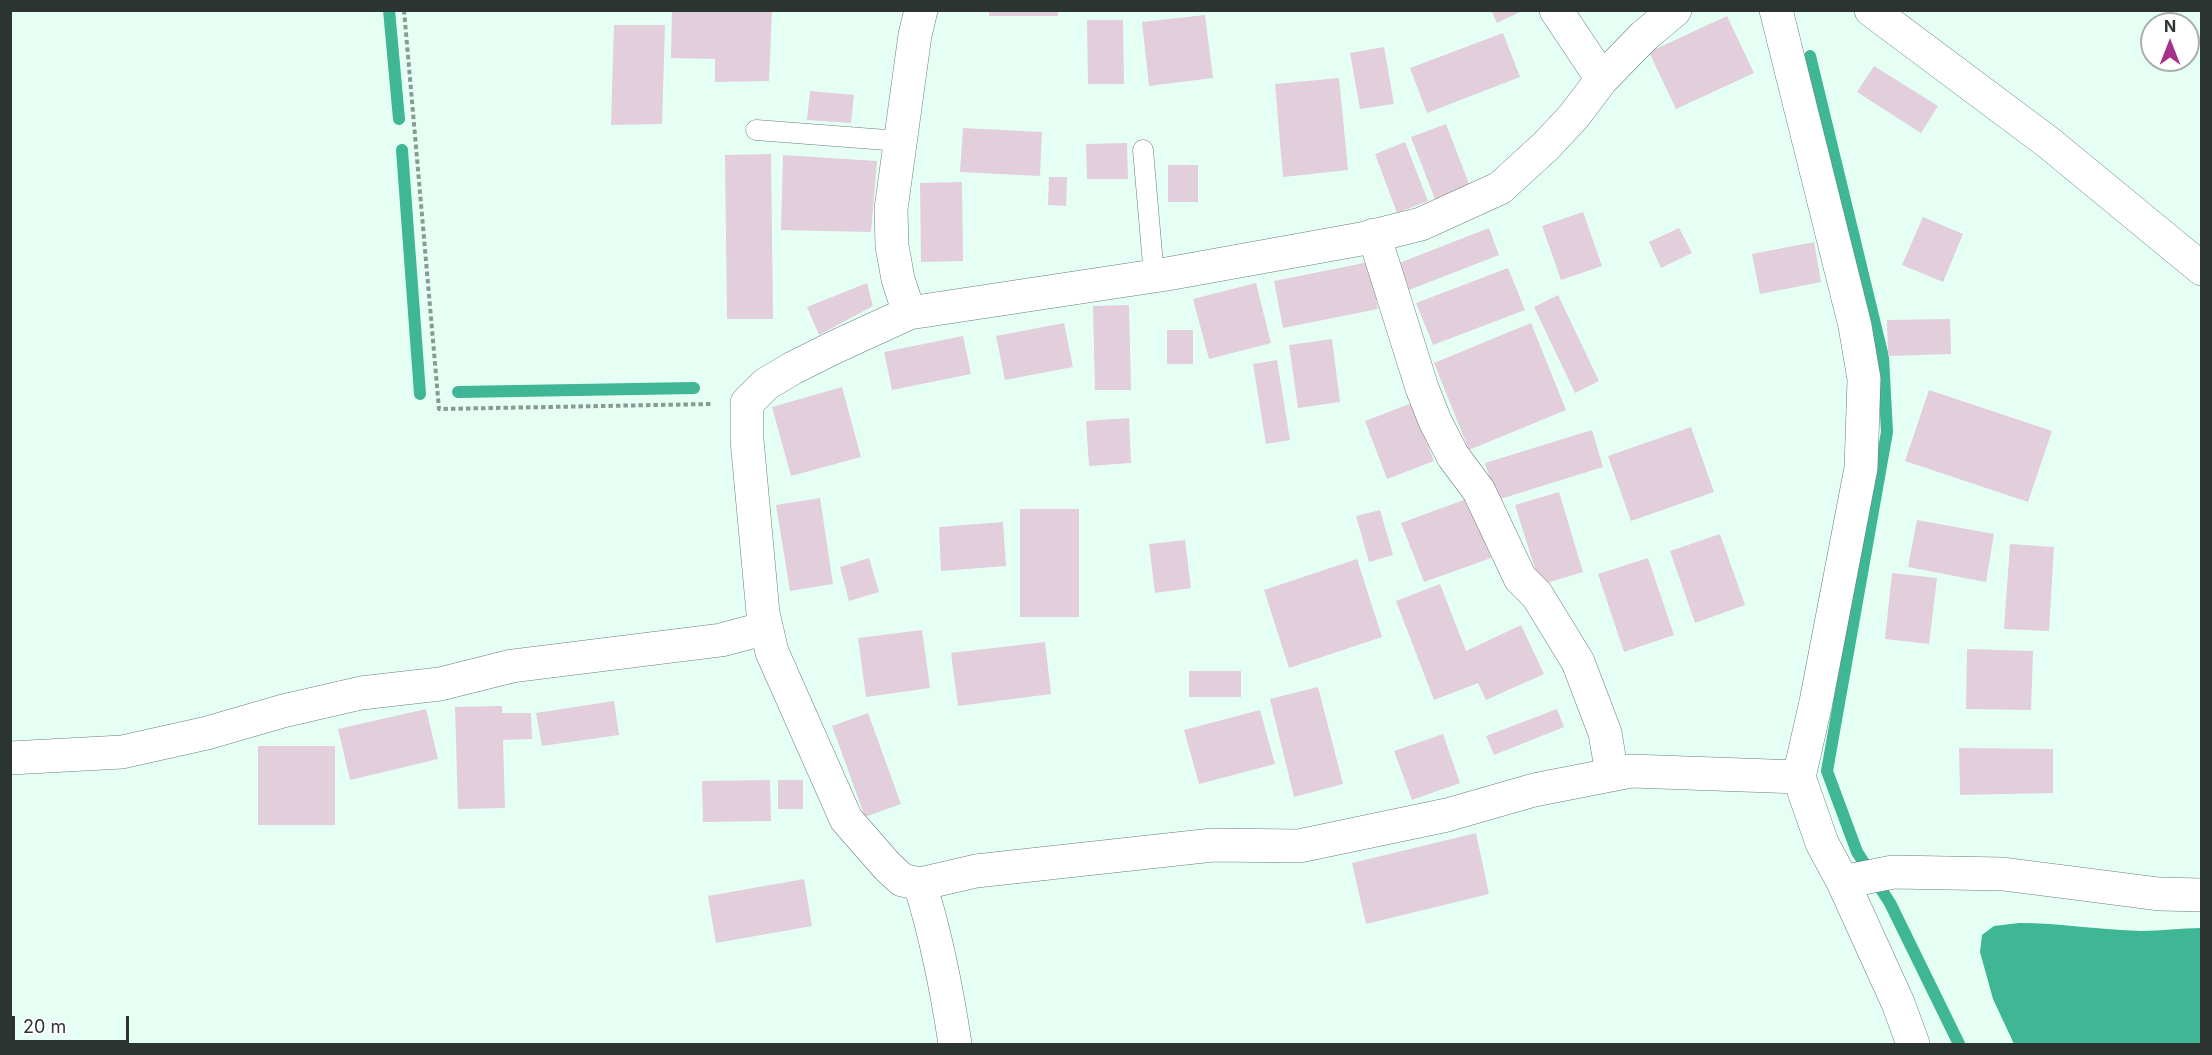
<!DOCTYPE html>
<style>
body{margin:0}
#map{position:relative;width:2212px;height:1055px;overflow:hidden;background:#e6fff5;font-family:Inter,sans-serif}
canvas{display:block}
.frame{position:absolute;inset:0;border:12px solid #2b3430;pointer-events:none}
.north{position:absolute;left:2140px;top:12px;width:60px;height:60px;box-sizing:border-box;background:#fff;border:2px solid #aaaeac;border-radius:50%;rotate:0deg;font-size:16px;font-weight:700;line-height:24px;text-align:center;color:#2b3430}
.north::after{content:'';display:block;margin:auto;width:21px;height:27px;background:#a6328c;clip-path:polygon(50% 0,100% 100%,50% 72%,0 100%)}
.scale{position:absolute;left:12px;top:1016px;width:117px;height:27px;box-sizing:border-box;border:3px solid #2b3430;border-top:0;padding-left:8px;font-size:18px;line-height:21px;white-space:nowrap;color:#2b3430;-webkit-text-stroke:4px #fff;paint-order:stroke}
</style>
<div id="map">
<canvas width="2212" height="1055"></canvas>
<div class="frame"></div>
<div class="north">N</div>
<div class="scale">20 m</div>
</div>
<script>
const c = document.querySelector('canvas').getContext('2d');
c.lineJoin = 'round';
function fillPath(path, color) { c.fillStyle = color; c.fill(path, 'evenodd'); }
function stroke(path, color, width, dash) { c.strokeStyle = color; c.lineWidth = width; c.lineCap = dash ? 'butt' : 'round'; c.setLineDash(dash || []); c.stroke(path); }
fillPath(new Path2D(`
 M2019 923C2060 923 2100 930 2141 931 2161 931 2181 928 2201 928V1044H2014L1993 999 1980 952 1982 935 1994 926Z`), '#3fb694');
stroke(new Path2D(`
 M389 10 399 119
 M1810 56 1883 357 1887 432 1827 771 1857 852 1890 903 1959 1044
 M402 150 420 394
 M458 392 694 388`), '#3fb694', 12);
fillPath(new Path2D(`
 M672 10H772L769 81 715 82V59L671 58Z
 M989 10H1058V16H989Z
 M1491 10H1524L1497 23Z
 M1205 15 1213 78 1149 86 1142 22Z
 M1727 16 1754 73 1676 109 1649 52Z
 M1087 20H1123L1124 84H1088Z
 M614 25H665L662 124 611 125Z
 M1503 33 1520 77 1427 113 1410 68Z
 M1384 47 1394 104 1360 109 1350 53Z
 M1874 66 1938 106 1921 133 1857 92Z
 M1339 78 1348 170 1283 177 1275 84Z
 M810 91 854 95 851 123 807 120Z
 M1446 124 1471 189 1436 202 1411 137Z
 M963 128 1042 132 1040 176 960 172Z
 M1405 142 1428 201 1397 213 1375 154Z
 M1127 143 1128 179H1087L1086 144Z
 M771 154 773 319H727L725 155Z
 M783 155 877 161 871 232 781 230Z
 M1168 165H1198V202H1168Z
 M1049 177H1067L1066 206 1048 205Z
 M962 182 963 261 921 262 920 183Z
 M1583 212 1602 266 1561 280 1542 226Z
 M1923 217 1963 234 1943 282 1902 265Z
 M1489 228 1499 255 1409 290 1399 263Z
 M1679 228 1692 253 1661 268 1649 242Z
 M1814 242 1821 282 1760 294 1752 254Z
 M1369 262 1378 309 1283 328 1274 281Z
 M1508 268 1525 310 1433 345 1416 303Z
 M867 283 873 306 819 335 807 307Z
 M1256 283 1271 343 1209 359 1193 299Z
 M1558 295 1599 381 1575 393 1534 307Z
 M1129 305 1131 390H1095L1093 306Z
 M1950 319 1951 354 1888 356 1887 320Z
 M1064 323 1073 367 1005 380 996 336Z
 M1531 323 1566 410 1469 450 1434 363Z
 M1167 330H1193V364H1167Z
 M963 336 971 374 892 390 884 352Z
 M1332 339 1340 402 1298 408 1289 345Z
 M1277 360 1290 440 1266 444 1253 364Z
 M842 387 861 457 791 476 772 407Z
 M1929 390 2052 431 2028 502 1905 461Z
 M1412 403 1434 461 1387 479 1365 421Z
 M1129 418 1131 463 1089 466 1086 421Z
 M1691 427 1714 492 1631 521 1608 456Z
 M1592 430 1603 467 1497 500 1485 463Z
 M1559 492 1583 572 1540 585 1515 505Z
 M820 498 833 584 790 591 776 505Z
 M1469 498 1491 558 1424 582 1401 523Z
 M1020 509H1079V617H1020Z
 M1380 510 1393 555 1369 562 1356 516Z
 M1917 520 1994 534 1986 582 1908 567Z
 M1003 522 1006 566 941 571 939 527Z
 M1720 534 1745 605 1695 623 1670 551Z
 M1185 540 1191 588 1155 593 1149 544Z
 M2010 544 2054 547 2049 631 2004 629Z
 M869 558 879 592 849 601 840 567Z
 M1648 558 1674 635 1624 652 1598 574Z
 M1357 559 1382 637 1289 668 1264 590Z
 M1892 573 1937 578 1929 644 1885 639Z
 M1440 584 1466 651 1521 625 1544 674 1486 700 1478 683 1434 700 1396 601Z
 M922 630 930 688 866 697 858 638Z
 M1045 642 1051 694 958 706 951 653Z
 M1967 649 2033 651 2031 710 1966 709Z
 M1189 671H1241V697H1189Z
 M1318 687 1343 784 1294 797 1270 699Z
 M614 701 619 735 542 746 536 713Z
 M502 706V713H531L532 739 503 740 505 808 458 809 455 707Z
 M426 709 438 759 350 780 338 729Z
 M1557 709 1564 727 1494 755 1486 736Z
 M1260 710 1275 764 1199 784 1184 730Z
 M868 713 901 804 865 817 832 726Z
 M1443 734 1460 783 1412 800 1394 751Z
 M258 746H335V825H258Z
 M1959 748 2053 749V793L1960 795Z
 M770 780 771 821 703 822 702 781Z
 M778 780H803V809H778Z
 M1476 833 1489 894 1366 924 1352 863Z
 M804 879 812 926 716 943 708 896Z`), '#e3cedc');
const service = new Path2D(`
 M756 130 900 141
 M1143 150 1154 276`);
const minor = new Path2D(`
 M1556 10 1602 79
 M1675 10 1644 36 1602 79 1574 116 1546 146 1500 188 1421 224 1361 239 1167 274 909 313 835 347 793 368 766 384 747 403V440L763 613 772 652 846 819 887 866 902 880 920 884 976 871 1213 845 1299 846 1447 815 1534 790 1631 771 1799 777
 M1776 10 1855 326 1864 379 1861 468 1816 702 1799 777 1822 843 1843 882 1898 1003 1913 1044
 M1871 10 2049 143 2202 269
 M1374 235 1422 388 1435 421 1453 456 1479 491 1520 578 1537 595 1578 662 1605 733 1612 774
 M909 313 898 279 892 246 891 209 915 35 921 10
 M10 758 122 752 207 733 283 711 361 693 440 684 512 666 721 640 766 628
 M1843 882 1893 872 2003 874 2159 894 2202 895
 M920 884C936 936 947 990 955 1044`);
stroke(service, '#687f76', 21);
stroke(minor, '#687f76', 34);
stroke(new Path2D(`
 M404 10 439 409 711 404`), '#899a93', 4, [4.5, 3]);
stroke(service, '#fff', 20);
stroke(minor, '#fff', 33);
</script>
